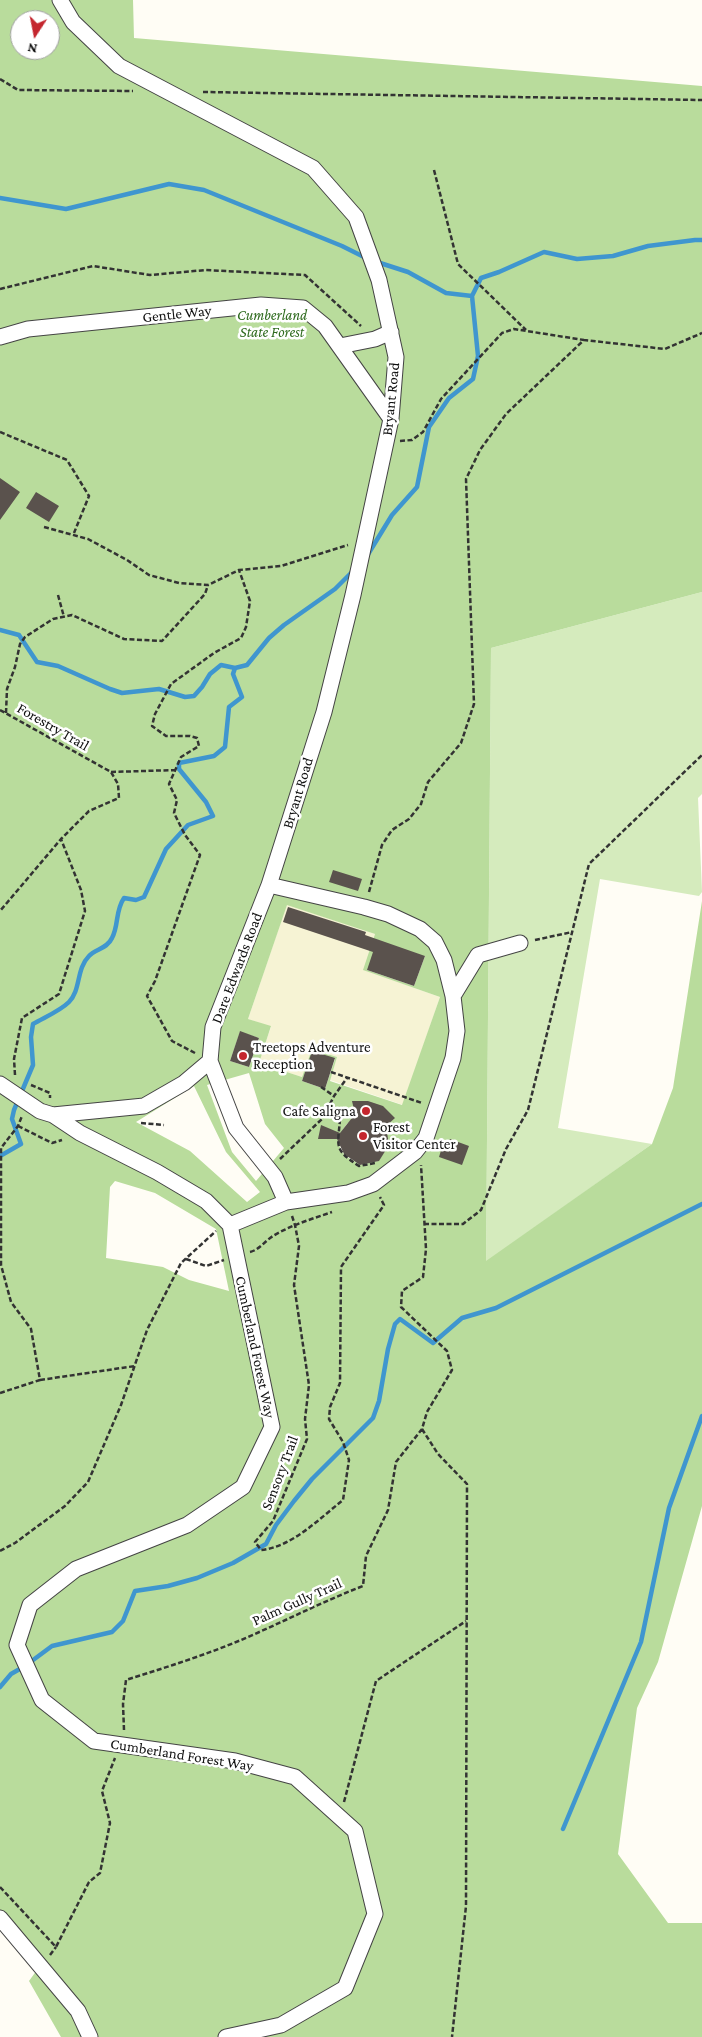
<!DOCTYPE html>
<style>
body{margin:0}
#map{position:relative;width:702px;height:2037px;overflow:hidden;background:#fffdf5;font-family:"Crimson Pro",serif}
canvas{display:block}
.north{position:absolute;left:10px;top:10px;width:50px;height:50px;box-sizing:border-box;background:#fff;border:1px solid #a0a0a0;border-radius:50%;rotate:191deg;font-size:14px;font-weight:700;line-height:20px;text-align:center;color:#111}
.north::after{content:'';display:block;margin:auto;width:18px;height:22px;background:#c4262e;clip-path:polygon(50% 0,100% 100%,50% 72%,0 100%)}
</style>
<div id="map">
<canvas width="702" height="2037"></canvas>
<div class="north">N</div>
</div>
<script>
const c = document.querySelector('canvas').getContext('2d');
c.lineJoin = 'round';
function fillPath(path, color) { c.fillStyle = color; c.fill(path, 'evenodd'); }
function stroke(path, color, width, dash) { c.strokeStyle = color; c.lineWidth = width; c.lineCap = dash ? 'butt' : 'round'; c.setLineDash(dash || []); c.stroke(path); }
function drawText(font, color, halo, rows, align = 'center') {
  c.font = font + ' "Crimson Pro",serif'; c.lineWidth = 5; c.setLineDash([]); c.textBaseline = 'middle'; c.strokeStyle = halo; c.fillStyle = color; for (const [text, x, y, turn = 0] of rows) {
    c.save(); c.translate(x, y); c.rotate((+turn || 0) * Math.PI / 180); c.textAlign = isNaN(turn) ? turn : align; if (halo) c.strokeText(text, 0, 0); c.fillText(text, 0, 0); c.restore();
  }
}
fillPath(new Path2D(`
 M287 904 375 934 364 970 440 997 403 1105 330 1080 337 1057 312 1049 302 1077 258 1063 271 1027 248 1019Z`), '#f6f3d4');
fillPath(new Path2D(`
 M702 592V794L698 798 702 892 699 896 600 879 558 1128 652 1144 486 1262 491 648Z`), '#d5ebbd');
fillPath(new Path2D(`
 M0 0H133L134 38 702 86V592L491 648 486 1261 652 1144 673 1088 702 901V1506L658 1662 637 1708 618 1854 668 1923H702V2037H61L29 1981 37 1970 0 1925ZM20 20H50V50H20ZM287 905 375 934 363 970 440 997 402 1105 330 1081 337 1057 312 1049 302 1077 259 1063 271 1026 248 1019ZM425 956 414 986 367 970ZM240 1032 259 1038 249 1067 230 1061ZM313 1051 335 1059 325 1089 302 1081ZM249 1073 265 1124 284 1148 256 1181 232 1152 207 1085ZM194 1086 226 1152 260 1192 247 1202 190 1151 136 1122ZM353 1101H368L389 1145 378 1161 360 1165C355 1161 347 1158 343 1153 333 1139 344 1125 356 1116ZM115 1181 155 1193 216 1229 229 1291 189 1280 163 1267 106 1258 110 1187Z`), '#b9dc9c');
stroke(new Path2D(`
 M0 198 66 209 169 184 204 190 342 246 368 259
 M377 262 408 272 446 293 472 296
 M472 296 481 278 499 272 544 252 577 259 613 256 648 246 695 240H702
 M367 556 392 515 417 487 429 427 449 398 473 379 478 356 472 296
 M0 630 19 635 37 662 58 666 110 689 122 693 159 689 185 697 194 696 202 687 210 674 221 665 235 668
 M0 1156 21 1144 12 1119 14 1110 33 1065 31 1037 33 1024C45 1017 60 1011 69 1002 81 990 76 969 89 956 95 949 107 949 112 938 119 925 115 911 124 898L136 900 144 897 166 849 188 825 213 816 206 802 179 769V763L214 756 225 747 229 707 242 697 233 674 235 668 247 665 269 638 284 625 335 589 353 571
 M0 1687 11 1674 25 1666 52 1646 112 1632 123 1621 135 1591 168 1586 197 1578 233 1563 266 1544 276 1525 294 1501 312 1479 373 1418 379 1401 388 1349 395 1324 400 1319 433 1343 462 1318 496 1308 702 1204
 M563 1829 641 1642 669 1508 702 1416`), '#3f96cf', 4.5);
fillPath(new Path2D(`
 M0 478 20 492 0 520Z
 M36 492 59 506 49 522 26 508Z
 M333 870 362 879 358 891 329 882Z
 M288 907 366 932 365 935 425 956 414 986 367 970 373 952 283 922Z
 M240 1031 259 1038 249 1067 230 1061Z
 M312 1051 335 1058 325 1089 302 1081Z
 M352 1101H368L383 1106 395 1118 386 1126 389 1145 379 1161 360 1165 344 1154 337 1139H318L321 1125 340 1133 355 1114Z
 M450 1139 469 1146 462 1165 439 1157 443 1144 447 1146Z`), '#5a524d');
const minor = new Path2D(`
 M0 337 28 329 261 305 303 308 325 326 391 419
 M340 346 375 339 391 332
 M453 996 478 955 520 943
 M210 1061 236 1128 275 1177 286 1202
 M0 1084 40 1111 53 1115 80 1133 157 1172 206 1201 230 1225 272 1427 243 1487 187 1525 76 1569 30 1605 17 1645 42 1700 94 1741 235 1761 295 1777 355 1831 375 1914 345 1988 281 2025 226 2037
 M53 1115 144 1106 184 1083 210 1061 213 1027 269 885 324 712 353 595 391 419 396 357 379 280 356 217 313 168 119 66 73 22 60 0
 M230 1225 286 1202 348 1193 373 1184 415 1152 426 1138 453 1058 457 1031 453 996 444 960 435 942 420 929 388 914 364 907 269 885
 M0 1918 78 2011 90 2037`);
stroke(minor, '#444', 17);
stroke(new Path2D(`
 M0 79 18 90 133 91
 M203 92 702 100
 M434 170 458 264 526 330
 M0 289 93 266 150 275 206 270 305 275 361 326
 M0 432 67 460 89 496 74 533
 M400 441 412 440 423 432 441 399 502 333 514 329 584 340
 M44 527 88 539 127 560 149 575 179 583 208 585 239 570 281 566 348 545
 M58 595 64 617
 M0 710 111 772 118 784 119 798 89 811 61 839 0 911
 M6 713 7 689 15 667 20 644 25 637 53 619 72 615 124 639 162 641 205 594 208 585
 M111 772 176 770
 M369 892 382 845 392 830 409 819 421 804 428 782 461 743 474 704 466 479 480 450 506 414 584 340 665 349 702 333
 M535 940 572 932
 M195 1053 172 1041 147 996 155 981 200 855 185 835 174 813 177 800 169 784 181 757 199 746 197 738 190 736H166L152 726 155 714 171 684 214 653 241 638 246 627 250 601 239 570
 M331 1072 422 1103
 M15 1075 14 1059 22 1018 59 994 85 911 81 890 61 839
 M31 1085 50 1093V1098
 M321 1087 334 1096
 M326 1113 340 1119C338 1147 333 1149 359 1166L375 1163
 M141 1123 164 1125
 M18 1126 52 1143 62 1140
 M280 1159 323 1118 334 1096 347 1078
 M292 1216 295 1225 299 1246 294 1285 309 1385 305 1419 307 1439 273 1521 255 1542 261 1550C292 1547 319 1519 343 1500L349 1460 343 1442 329 1419 330 1407 340 1383 341 1267 384 1205 380 1197
 M424 1224H463L481 1210 506 1149 528 1110 589 864 702 755
 M250 1252C259 1250 265 1241 273 1236 291 1225 312 1219 332 1212
 M186 1259 206 1266 224 1260
 M40 1380 135 1366
 M0 1393 40 1380 31 1329 11 1302 1 1265V1148L18 1126 22 1116
 M422 1429 438 1454 467 1484 466 1906 452 2037
 M0 1551 15 1543 65 1506 88 1482 121 1405 147 1330 181 1263 216 1231
 M124 1730 123 1704 126 1680C167 1667 209 1654 248 1637 287 1620 324 1601 363 1586L366 1556 388 1510 396 1462 422 1429 427 1412 452 1370 447 1351 401 1307 402 1291 423 1277 426 1249 421 1165
 M344 1802 376 1681 466 1621
 M0 1887 56 1947 89 1882 100 1873 110 1823 102 1791 115 1758
 M50 1955 56 1947`), '#333', 2.5, [5, 2.5]);
stroke(minor, '#fff', 15);
for (const [x, y, r, color] of [
 [243,1056,5,"#c4262e"],
 [366,1111,5,"#c4262e"],
 [363,1136,5,"#c4262e"]
]) { const dot = new Path2D(); dot.arc(x, y, r, 0, 2 * Math.PI); c.fillStyle = color; c.fill(dot); stroke(dot, '#fff', 2); }
drawText('15px', '#111', '#fff', [
 ["Gentle Way",177,314,-6],
 ["Bryant Road",391,399,-84],
 ["Forestry Trail",53,727,30],
 ["Bryant Road",298,793,-73],
 ["Dare Edwards Road",237,968,-69],
 ["Cumberland Forest Way",255,1347,78],
 ["Sensory Trail",280,1473,-69],
 ["Palm Gully Trail",297,1602,-24],
 ["Cumberland Forest Way",182,1755,9]
]);
drawText('italic 15px', '#2f6b1f', '#fff', [
 ["Cumberland",272,315],
 ["State Forest",272,332]
]);
drawText('15px', '#111', '#fff', [
 ["Treetops Adventure",253,1047],
 ["Reception",253,1064],
 ["Cafe Saligna",356,1111,"right"],
 ["Forest",373,1127],
 ["Visitor Center",373,1144]
], 'left');
</script>
